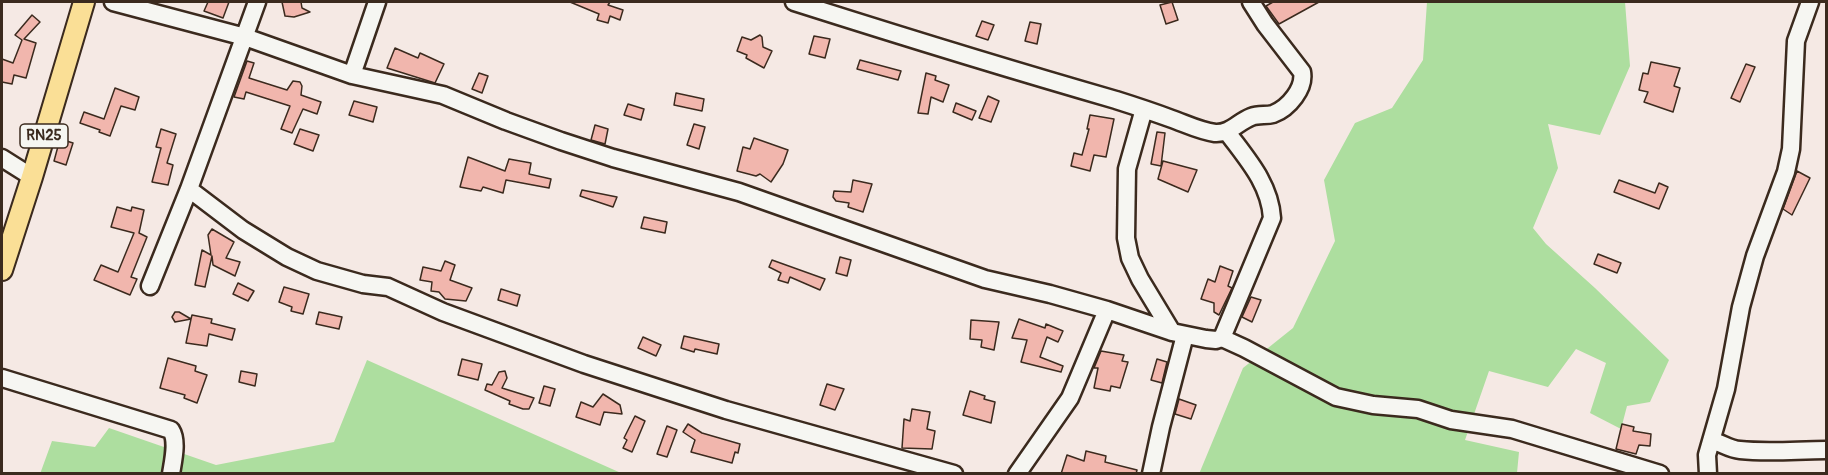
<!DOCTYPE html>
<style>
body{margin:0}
#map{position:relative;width:1828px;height:475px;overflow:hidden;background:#f5e9e4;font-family:Pangolin,sans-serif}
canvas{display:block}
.frame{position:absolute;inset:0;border:3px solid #3b2a1e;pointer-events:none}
</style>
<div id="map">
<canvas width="1828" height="475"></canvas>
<div class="frame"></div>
</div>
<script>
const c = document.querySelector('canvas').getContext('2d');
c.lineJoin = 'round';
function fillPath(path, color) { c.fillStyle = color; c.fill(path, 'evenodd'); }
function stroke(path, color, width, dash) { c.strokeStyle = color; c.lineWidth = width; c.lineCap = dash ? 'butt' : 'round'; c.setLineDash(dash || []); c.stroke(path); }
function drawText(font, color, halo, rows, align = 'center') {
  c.font = font + ' Pangolin,sans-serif'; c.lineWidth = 6; c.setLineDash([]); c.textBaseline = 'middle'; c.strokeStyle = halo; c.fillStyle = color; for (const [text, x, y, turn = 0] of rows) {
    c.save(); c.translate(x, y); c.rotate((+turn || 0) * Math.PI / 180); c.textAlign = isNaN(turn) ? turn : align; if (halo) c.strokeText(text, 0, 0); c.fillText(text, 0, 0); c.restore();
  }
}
fillPath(new Path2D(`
 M1427 2H1625L1630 66 1600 135 1548 124 1558 168 1533 228 1546 244 1595 288 1669 360 1650 402 1627 406 1621 429 1590 413 1606 363 1576 349 1548 387 1489 371 1465 440 1519 452 1517 473 1199 474 1243 368 1293 328 1335 241 1324 180 1355 123 1392 108 1423 60Z
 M367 360 621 473 40 474 52 441 95 447 109 428 216 465 334 442Z`), '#adde9f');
const building = new Path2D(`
 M208 2H229L223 18 204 11Z
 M282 2H301L302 8 310 12 294 17 285 16Z
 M570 2H610L608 5 623 10 620 20 610 16 608 23 597 20 599 14Z
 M1172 2 1178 20 1166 24 1160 5Z
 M1273 2H1319L1279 24 1266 6Z
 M32 15 40 22 24 39 36 43 26 78 14 75 12 84 2 82V59L13 63 22 40 15 35Z
 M982 21 994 25 988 40 976 36Z
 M1030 22 1041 24 1037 44 1025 41Z
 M760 35 762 37 763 47 772 51 764 68 746 58 747 55 737 51 742 37 751 40Z
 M814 36 830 39 825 58 809 54Z
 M395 48 418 58 420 53 444 64 435 83 387 68Z
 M860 60 901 71 898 80 857 69Z
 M247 61 254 63 249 78 287 90 293 81 300 82 302 86 301 95 321 102 317 114 303 109 292 133 281 129 290 106 246 92 244 99 234 97Z
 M1651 62 1680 68 1674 86 1680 88 1673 112 1644 102 1648 92 1639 90 1643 73 1648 74Z
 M1746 64 1755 67 1740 102 1731 98Z
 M479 73 488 76 482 93 472 89Z
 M926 73 936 76 935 80 949 85 943 102 931 97 928 114 918 113Z
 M115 88 139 97 135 110 121 106 110 136 99 132 100 130 80 123 84 112 104 119Z
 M676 93 704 99 702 111 674 105Z
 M988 96 999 101 991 122 979 118Z
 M354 101 377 107 373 122 349 115Z
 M956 103 976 111 972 120 953 112Z
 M628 104 644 109 641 120 624 115Z
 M1090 115 1114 119 1106 157 1094 155 1090 171 1071 166 1074 153 1082 155 1089 129H1087Z
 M694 124 705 127 699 149 687 145Z
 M595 125 608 129 605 144 591 140Z
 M161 129 176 134 167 163 173 165 168 185 152 182 161 148 156 147Z
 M300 129 319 135 313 151 294 144Z
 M1157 132 1165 133 1161 166 1151 164Z
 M754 138 788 150 783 164 771 182 760 174 756 176 737 171 743 147 750 149Z
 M60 139 73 143 66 165 54 161Z
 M468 157 505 171 509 159 531 163 529 174 551 179 549 188 506 180 503 193 483 187 481 191 460 187Z
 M1163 161 1197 170 1188 192 1158 179Z
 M1797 171 1810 178 1792 215 1783 209Z
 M853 180 872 184 863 212 848 207 849 203 836 201 833 197 834 191 851 192Z
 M1619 180 1655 193 1659 183 1668 187 1659 209 1614 192Z
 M582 190 617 197 613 207 580 196Z
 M117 207 131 211 132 207 144 210 139 233 147 237 131 277 137 279 130 295 94 280 101 265 118 272 134 233 111 227Z
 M644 217 667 222 665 233 641 228Z
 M212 229 234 242 226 258 240 262 235 276 213 265 212 256 205 287 195 285 202 250 211 255 208 235Z
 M1598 254 1621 263 1617 273 1594 264Z
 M840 257 851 260 847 276 836 273Z
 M772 260 825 279 820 290 790 277 788 283 778 280 781 273 769 267Z
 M445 261 455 265 450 280 472 288 466 301 445 299 439 292 431 291 432 282 420 280 423 267 441 271Z
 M1220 266 1233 271 1228 286 1232 288 1219 315 1214 312V303L1201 299 1208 279 1215 282Z
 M238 283 254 291 248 301 233 294Z
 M284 287 309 294 303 314 291 311 292 307 279 302Z
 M501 289 520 295 517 306 498 300Z
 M1251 297 1261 300 1252 322 1242 317Z
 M175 312H179L191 319 192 315 212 319 211 323 235 329 232 340 209 334 207 346 186 343 191 319 175 322 172 317Z
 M319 312 342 317 339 329 316 324Z
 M1019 319 1045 328 1046 324 1063 331 1058 342 1047 337 1040 357 1063 366 1061 372 1021 362 1027 340 1012 338Z
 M971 320 999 322 994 350 981 347 982 340 970 339Z
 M684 336 719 344 717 354 695 349 694 352 681 348Z
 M643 337 661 345 656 356 638 348Z
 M1101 351 1124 355 1122 361 1128 362 1120 388 1111 386 1110 391 1094 388 1098 368H1094Z
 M168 358 196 366 195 371 207 375 197 403 184 398 185 395 160 388Z
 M462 359 482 364 478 380 458 375Z
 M1157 359 1167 362 1162 383 1151 380Z
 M241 371 257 374 255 386 239 382Z
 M505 371 507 378 502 388 534 398 529 409H523L509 404 510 401 485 390 487 384 492 385 499 372Z
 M827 384 844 389 835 410 820 405Z
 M544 386 555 389 550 406 539 403Z
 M970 391 985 396 984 399 995 402 991 423 963 415Z
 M603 394 620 405 622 414 604 412 600 425 576 417 581 402 593 407Z
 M1179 399 1196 405 1191 419 1175 414Z
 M912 409 930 412 927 429 935 431 932 449 902 448 904 419 910 421Z
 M635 416 645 421 632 452 623 448 627 440 624 438Z
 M688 424 702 433 740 444 738 453 735 452 732 463 691 452 695 440 683 432Z
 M1622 424 1634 427 1633 431 1651 434 1650 446 1639 445 1636 454 1616 449Z
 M667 426 677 430 667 457 657 454Z
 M1086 451 1106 456 1105 462 1137 470 1136 474H1061L1067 455 1084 461Z`);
fillPath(building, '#f1b6ad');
stroke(building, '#3b2a1e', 1.5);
const minor = new Path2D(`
 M113 2 245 37 352 75 443 95 506 121 561 141 613 158 739 192 985 279 1050 294 1107 310 1172 332 1206 339 1216 340 1222 338 1244 348 1336 397 1373 405 1418 409 1451 420 1512 429 1660 474
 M794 2C901 36 1008 69 1116 100 1135 106 1153 112 1172 119 1186 124 1200 131 1215 133 1230 134 1238 122 1251 117 1259 114 1266 116 1273 114 1289 108 1305 88 1302 72L1265 24 1251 2
 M352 75 377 2
 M1144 109 1127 169 1126 238 1130 258 1140 279 1172 332
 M2 158 32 177
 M189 189 243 230 287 257 317 271 363 284 388 287 443 312 584 364 658 388 726 410 954 474
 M150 286 189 189 257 2
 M1222 338 1272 218C1270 184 1247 159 1227 132
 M2 378 171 430C178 441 173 461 171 474
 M1713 441C1722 443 1729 449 1740 450 1768 453 1798 450 1826 450
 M1017 474 1070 398 1107 310
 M1151 474 1161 427 1185 335
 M1708 474 1707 455 1726 389 1741 307 1755 256 1786 172 1791 149 1796 41 1810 2`);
const major = new Path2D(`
 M2 270 32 177 84 2`);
stroke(minor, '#3b2a1e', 21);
stroke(major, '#3b2a1e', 24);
stroke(minor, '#f6f6f2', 16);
stroke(major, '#fadf96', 20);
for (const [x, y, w] of [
 [44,136,48]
]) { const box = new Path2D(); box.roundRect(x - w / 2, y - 12, w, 24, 4.5); c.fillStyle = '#f6f6f2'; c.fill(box); stroke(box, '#3b2a1e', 1.5); }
drawText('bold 15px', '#3b2a1e', null, [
 ["RN25",44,136]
]);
</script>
